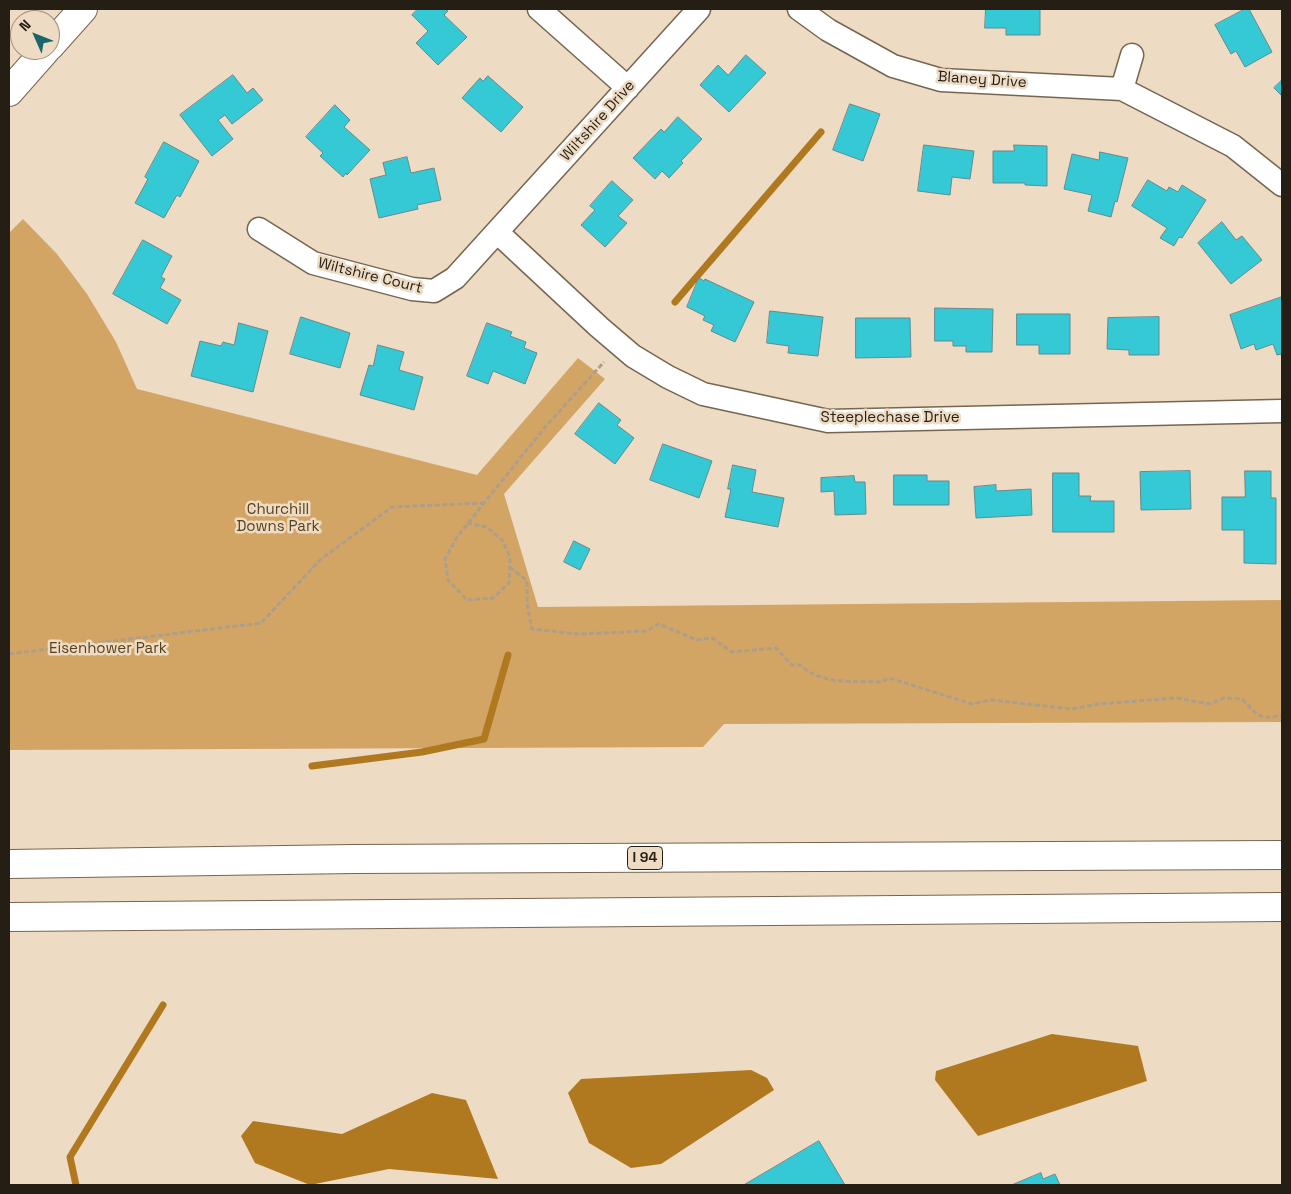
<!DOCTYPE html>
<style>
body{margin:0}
#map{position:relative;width:1291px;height:1194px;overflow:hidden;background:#eedbc3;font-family:"Space Grotesk",sans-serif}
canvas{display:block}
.frame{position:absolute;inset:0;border:10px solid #251e15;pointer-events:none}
.north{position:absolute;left:10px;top:10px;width:50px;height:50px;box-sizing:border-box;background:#eedbc3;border:1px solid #9e8f7d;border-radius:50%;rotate:314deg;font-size:14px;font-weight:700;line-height:20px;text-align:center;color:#251e15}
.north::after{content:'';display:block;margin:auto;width:18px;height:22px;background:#19666d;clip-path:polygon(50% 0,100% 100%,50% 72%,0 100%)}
</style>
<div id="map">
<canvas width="1291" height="1194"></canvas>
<div class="frame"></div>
<div class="north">N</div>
</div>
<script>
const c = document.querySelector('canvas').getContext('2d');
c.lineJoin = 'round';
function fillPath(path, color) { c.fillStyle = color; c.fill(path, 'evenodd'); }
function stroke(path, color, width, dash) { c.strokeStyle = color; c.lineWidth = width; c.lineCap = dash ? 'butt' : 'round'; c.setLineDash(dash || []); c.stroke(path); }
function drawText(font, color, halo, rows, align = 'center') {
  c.font = font + ' "Space Grotesk",sans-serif'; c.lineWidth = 5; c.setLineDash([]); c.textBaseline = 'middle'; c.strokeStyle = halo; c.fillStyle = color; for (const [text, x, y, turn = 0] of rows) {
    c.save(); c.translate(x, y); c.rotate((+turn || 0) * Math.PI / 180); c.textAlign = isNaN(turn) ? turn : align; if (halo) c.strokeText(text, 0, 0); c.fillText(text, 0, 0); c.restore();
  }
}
fillPath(new Path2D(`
 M23 219 57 254 87 294 116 342 137 389 477 475 578 358 605 379 504 494 538 607 1282 600V722L724 724 703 747 9 750V233Z`), '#d3a565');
fillPath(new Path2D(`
 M1052 1034 1138 1046 1147 1081 978 1136 935 1080 936 1071Z
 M751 1070 767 1078 774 1090 661 1164 631 1168 589 1143 568 1093 581 1079Z
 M432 1093 466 1100 498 1179 389 1169 310 1185 255 1163 241 1136 253 1121 342 1134Z`), '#b07920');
stroke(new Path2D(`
 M675 302 821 132
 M312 766 422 752 484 739 508 655
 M76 1185 70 1157 163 1005`), '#b07920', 7);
const building = new Path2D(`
 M418 9H445L448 11 444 15 467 37 438 65 416 43 428 31 412 15Z
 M986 9H1040V35H1006V28H985Z
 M1245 9H1249L1272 52 1245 67 1236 51 1231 54 1215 25Z
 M746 55 766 73 729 112 700 85 718 65 728 75Z
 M233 75 247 93 253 88 263 100 232 124 225 115 218 120 233 139 212 156 180 115Z
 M488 76 523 107 501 132 462 98 480 78 483 81Z
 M1282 80V96L1274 88Z
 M850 104 880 114 863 161 833 150Z
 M335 105 350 120 344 127 370 150 347 175 346 173 343 177 320 156 323 153 306 137Z
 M678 117 702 139 681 161 683 163 669 178 662 171 655 179 633 158 661 129 664 132Z
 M164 142 199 161 180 197 177 195 164 218 135 203 148 179 145 177Z
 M924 145 974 151 970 179 952 177 950 195 918 191Z
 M1014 145 1047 146V186L1025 185V183H993V151H1014Z
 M1100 152 1128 158 1117 202 1115 201 1111 217 1088 211 1092 195 1064 189 1072 154 1099 160Z
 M407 157 411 173 434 168 441 200 417 205 418 209 379 218 370 179 386 175 383 163Z
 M1148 180 1167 191 1169 187 1178 192 1182 185 1206 200 1182 238 1179 237 1174 246 1160 238 1167 228 1132 206Z
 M612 181 633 200 618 216 627 223 605 247 581 225 595 210 590 206Z
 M1222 222 1236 240 1242 236 1262 260 1231 284 1198 243Z
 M143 240 172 256 161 277 165 279 160 288 181 300 167 324 113 294Z
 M699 278 704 281 705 279 754 302 735 342 711 331 714 325 703 320 705 316 687 307Z
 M1282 297V354L1277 355 1273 344 1256 350 1254 344 1241 349 1230 315Z
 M935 308 993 309 992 352H966V346H953V341H935Z
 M770 311 823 317 818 356 788 353 789 346 767 343Z
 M1017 314H1070V354H1039V345H1017Z
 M301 317 350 333 340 368 290 354Z
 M1159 317V355H1129V350L1107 349 1108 318Z
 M856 318H910L911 357 856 358Z
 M239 323 268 331 253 392 191 376 200 341 221 346 223 342 234 345Z
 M487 323 512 332 510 336 526 342 524 348 537 353 525 384 493 371 488 384 467 376Z
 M378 345 404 352 399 370 423 377 414 410 360 395 369 365 373 366Z
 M599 403 621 420 617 425 634 438 615 464 575 434Z
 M663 444 712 461 699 498 650 480Z
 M733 465 756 470 752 492 784 498 778 527 725 517 731 489H728Z
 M1190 471 1191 509 1141 510 1140 472Z
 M1245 471H1271V498H1276V564L1244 563V530H1222V497H1245Z
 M1053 473H1079V496H1091L1090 501H1114V532H1053Z
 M894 475H927V481H949V505H894Z
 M854 476 855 482H865L866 514 835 515 834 491 821 492V478Z
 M996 485V491L1031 489 1032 515 976 518 974 487Z
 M574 541 590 549 580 570 564 562Z
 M819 1141 845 1185H744Z
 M1041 1173 1043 1179 1055 1174 1060 1185H1012Z`);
fillPath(building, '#35c9d6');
stroke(building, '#66898c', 1);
const street = new Path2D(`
 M539 9 628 88
 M799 9 828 30 893 66 941 80 1122 89 1233 146 1282 185
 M1122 89 1132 55
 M259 229 313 263 412 289 434 291 455 278 699 9
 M497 232 599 327 633 356 668 377 703 394 828 421 1282 411`);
const secondary = new Path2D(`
 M50 46 83 9
 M9 92 46 50`);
const highway = new Path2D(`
 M9 864 354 859 1282 855
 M9 917 1282 907`);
stroke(street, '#766550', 25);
stroke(secondary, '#766550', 30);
stroke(highway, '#766550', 30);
stroke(new Path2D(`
 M467 523 487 527 502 540 510 557 509 583 493 598 467 600 448 580 445 559 457 537 546 426 604 362
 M510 567 526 580 527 584V604L532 629 579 634 646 631 659 624 697 640 712 638 732 652 776 648 792 665H800C822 685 853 681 881 682L889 678 972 704 991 700 1072 709 1098 704 1176 698 1210 704 1224 698 1242 699C1258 715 1259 721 1282 715
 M9 654 261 623 321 559 392 507 484 503`), '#ad9e8b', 3, [5, 2.5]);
stroke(street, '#fff', 22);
stroke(secondary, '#fff', 28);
stroke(highway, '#fff', 28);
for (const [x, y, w] of [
 [645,858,35]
]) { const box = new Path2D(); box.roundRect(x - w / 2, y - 11.5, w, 23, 4); c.fillStyle = '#eedbc3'; c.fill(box); stroke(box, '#251e15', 1); }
drawText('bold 14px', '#251e15', null, [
 ["I 94",645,858]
]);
drawText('15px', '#251e15', '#eedbc3', [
 ["Blaney Drive",982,80,4],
 ["Wiltshire Drive",598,121,-48],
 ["Wiltshire Court",370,276,14],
 ["Steeplechase Drive",890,418]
]);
drawText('15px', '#58401d', '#eedbc3', [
 ["Churchill",278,510],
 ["Downs Park",278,527],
 ["Eisenhower Park",108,649]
]);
</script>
